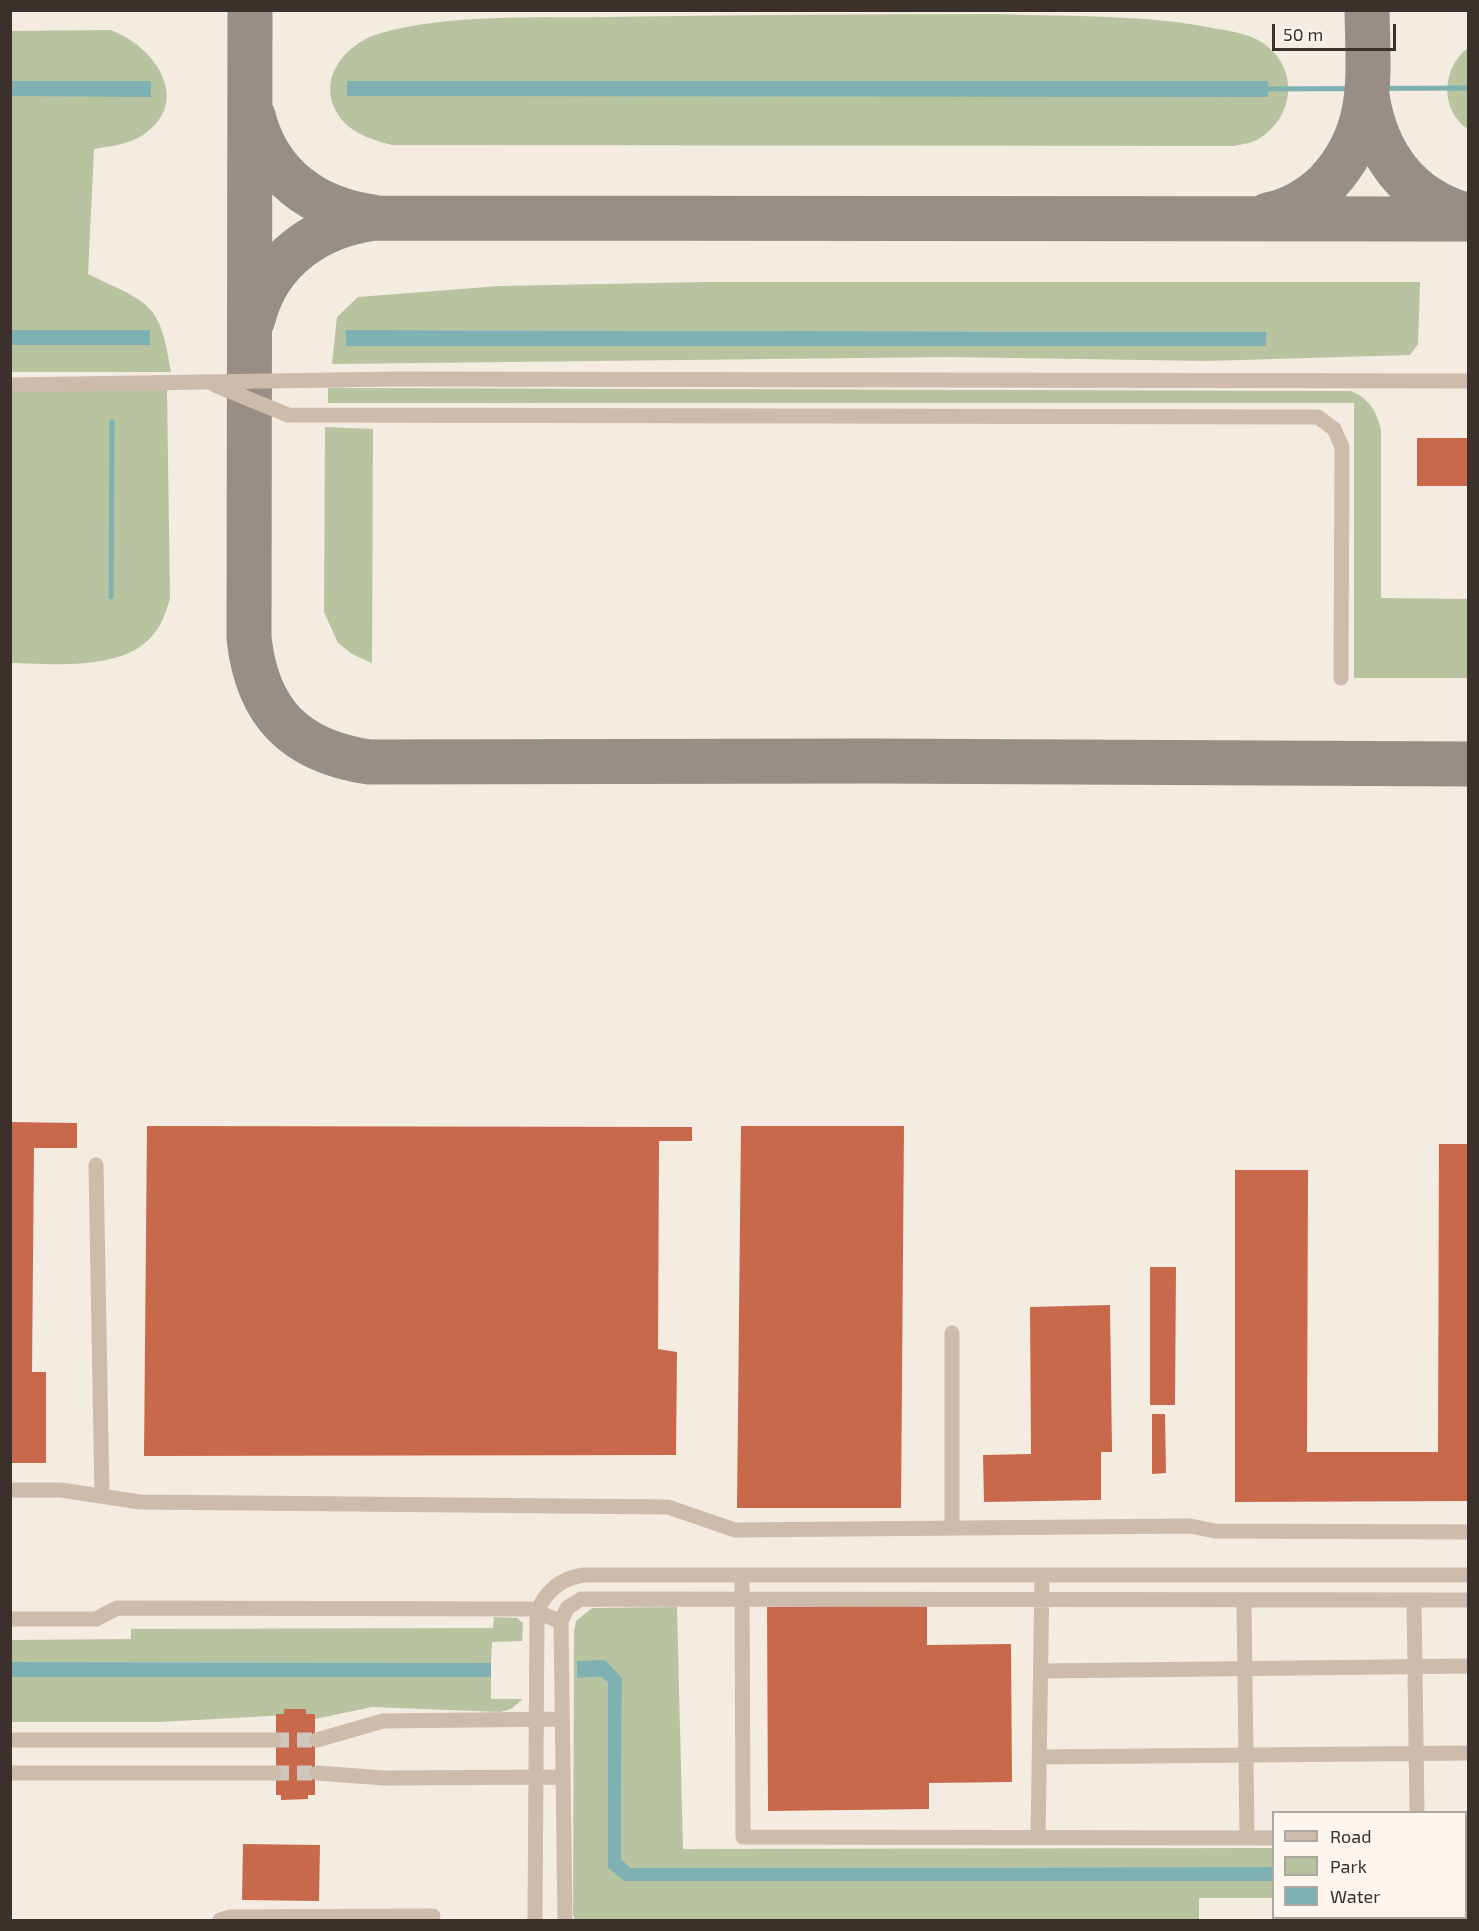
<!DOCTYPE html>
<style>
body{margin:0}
#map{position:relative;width:1479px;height:1931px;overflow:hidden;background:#f4ebe1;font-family:"Exo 2",sans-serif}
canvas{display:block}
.frame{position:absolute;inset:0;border:12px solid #3b302b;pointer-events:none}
.legend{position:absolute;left:1272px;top:1811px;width:195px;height:108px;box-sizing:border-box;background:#fbf5ee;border:2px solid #aea6a0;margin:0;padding:8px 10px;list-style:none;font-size:18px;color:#3b302b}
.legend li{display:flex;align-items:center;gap:12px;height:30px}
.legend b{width:30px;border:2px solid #aea6a0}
.scale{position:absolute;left:1272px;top:24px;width:124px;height:27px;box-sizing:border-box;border:3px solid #3b302b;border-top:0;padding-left:8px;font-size:18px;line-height:21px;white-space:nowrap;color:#3b302b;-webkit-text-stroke:4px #fbf5ee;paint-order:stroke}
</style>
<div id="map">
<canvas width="1479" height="1931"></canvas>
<div class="frame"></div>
<ul class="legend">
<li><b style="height:8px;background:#cdbbac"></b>Road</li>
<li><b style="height:16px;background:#b8c4a0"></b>Park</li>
<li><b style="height:16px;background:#7fb0b2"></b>Water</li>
</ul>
<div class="scale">50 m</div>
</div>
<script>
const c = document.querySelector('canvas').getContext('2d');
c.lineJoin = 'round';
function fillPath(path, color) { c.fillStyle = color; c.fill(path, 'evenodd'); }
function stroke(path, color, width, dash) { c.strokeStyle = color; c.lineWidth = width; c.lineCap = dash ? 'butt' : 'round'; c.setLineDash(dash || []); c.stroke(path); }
fillPath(new Path2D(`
 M999 14C1071 17 1147 14 1218 29 1231 31 1247 34 1258 40 1299 63 1298 116 1257 140 1251 143 1242 144 1235 146L392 145C369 139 344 131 334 107 320 73 349 42 381 33 447 14 535 18 603 17 735 15 867 14 999 14Z
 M110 30C152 44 192 98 147 132 133 144 111 146 94 149L88 274C150 304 160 301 171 372H11V345H150V330H11V31Z
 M1468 48V129C1439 110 1442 67 1468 48Z
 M704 282H1420L1418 344 1410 355 1207 361 949 357 332 364 337 317 358 297 500 286ZM345 330 1266 332V345L346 346Z
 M11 388H167L170 598C166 612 162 625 152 636 123 671 51 664 11 663Z
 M328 388 1351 391C1369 398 1378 413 1381 431V598L1468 599V678H1354V403H328Z
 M325 427 373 429 372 663 352 654 338 643 324 612Z
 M677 1607 683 1849 1273 1848V1867L631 1868 621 1859 622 1678 577 1661V1678L601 1677 608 1683V1867L624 1881H1273L1274 1898H1199V1920H575L573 1914 574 1632 576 1621 592 1608Z
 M494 1617 517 1618 523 1623 522 1641 492 1642 491 1663 11 1662 10 1640 131 1639V1629L493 1628Z
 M10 1677H491V1699H523L511 1709 500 1712 372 1707 315 1719V1714H306L160 1722H11Z`), '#b8c4a0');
fillPath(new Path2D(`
 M11 81H151V97L11 96Z
 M347 81H1268V97L347 96Z
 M11 330H150V345H11Z
 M345 330 1266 332V346H346Z
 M605 1660 622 1678 621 1859 631 1868 1273 1867V1881H624L608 1868V1683L601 1677 577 1678V1661Z
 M11 1662 491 1663V1677H11Z`), '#7fb0b2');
stroke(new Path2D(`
 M1263 89 1468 88
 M111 597 112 422`), '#7fb0b2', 5);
stroke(new Path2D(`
 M250 10 249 638C257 713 295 751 369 762L873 761 1468 764
 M1367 96C1376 154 1408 199 1466 215
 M253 116C268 176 314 209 373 217
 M1268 215C1290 211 1312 198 1327 183 1376 131 1368 76 1367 10
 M253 319C268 259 318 225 376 218L1468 219`), '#988e86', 45);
fillPath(new Path2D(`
 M1417 438H1468V486H1417Z
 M10 1122 77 1123V1148H34L32 1372H46V1463H10Z
 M147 1126 692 1127V1141H659L658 1349 677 1352 676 1455 144 1456Z
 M741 1126H904L901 1508H737Z
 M1439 1144H1468V1501L1235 1502V1170H1308L1307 1452H1438Z
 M1150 1267H1176L1175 1405H1150Z
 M1110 1305 1112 1452H1101V1500L984 1502 983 1455 1031 1454 1030 1307Z
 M1152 1414H1165L1166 1473 1152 1474Z
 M927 1605V1645L1011 1644 1012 1782 929 1783V1809L768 1811 767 1607Z
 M284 1709H306V1714H315V1795H308V1799L281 1800V1795H276V1714H284Z
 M243 1844 320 1845 319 1901 242 1900Z`), '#c8694b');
stroke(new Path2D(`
 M274 1740H317
 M274 1773H317`), '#cfc6bd', 15, [15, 8]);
stroke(new Path2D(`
 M10 385 398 379 1468 381
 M215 385 288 415 1318 417 1334 429 1342 447 1341 678
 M96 1165 102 1496
 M952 1333V1528
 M10 1490H61L140 1502 668 1507 735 1530 1190 1526 1215 1531 1468 1532
 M742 1575 743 1837 1274 1838
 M1244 1600 1247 1838
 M1414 1600 1417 1812
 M10 1619H96L117 1608 531 1609 561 1622
 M1041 1671 1468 1666
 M10 1740H274
 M317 1740 383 1721 562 1719
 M1039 1757 1468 1753
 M10 1773H274
 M317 1773 384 1778 563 1777
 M1038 1838 1042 1575
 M1466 1839H1468
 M220 1920 230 1917 433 1916
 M535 1920 537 1612C546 1590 562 1578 584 1575H1468
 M565 1920 561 1622 567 1608 581 1599 1468 1600`), '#cdbbac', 15);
</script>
